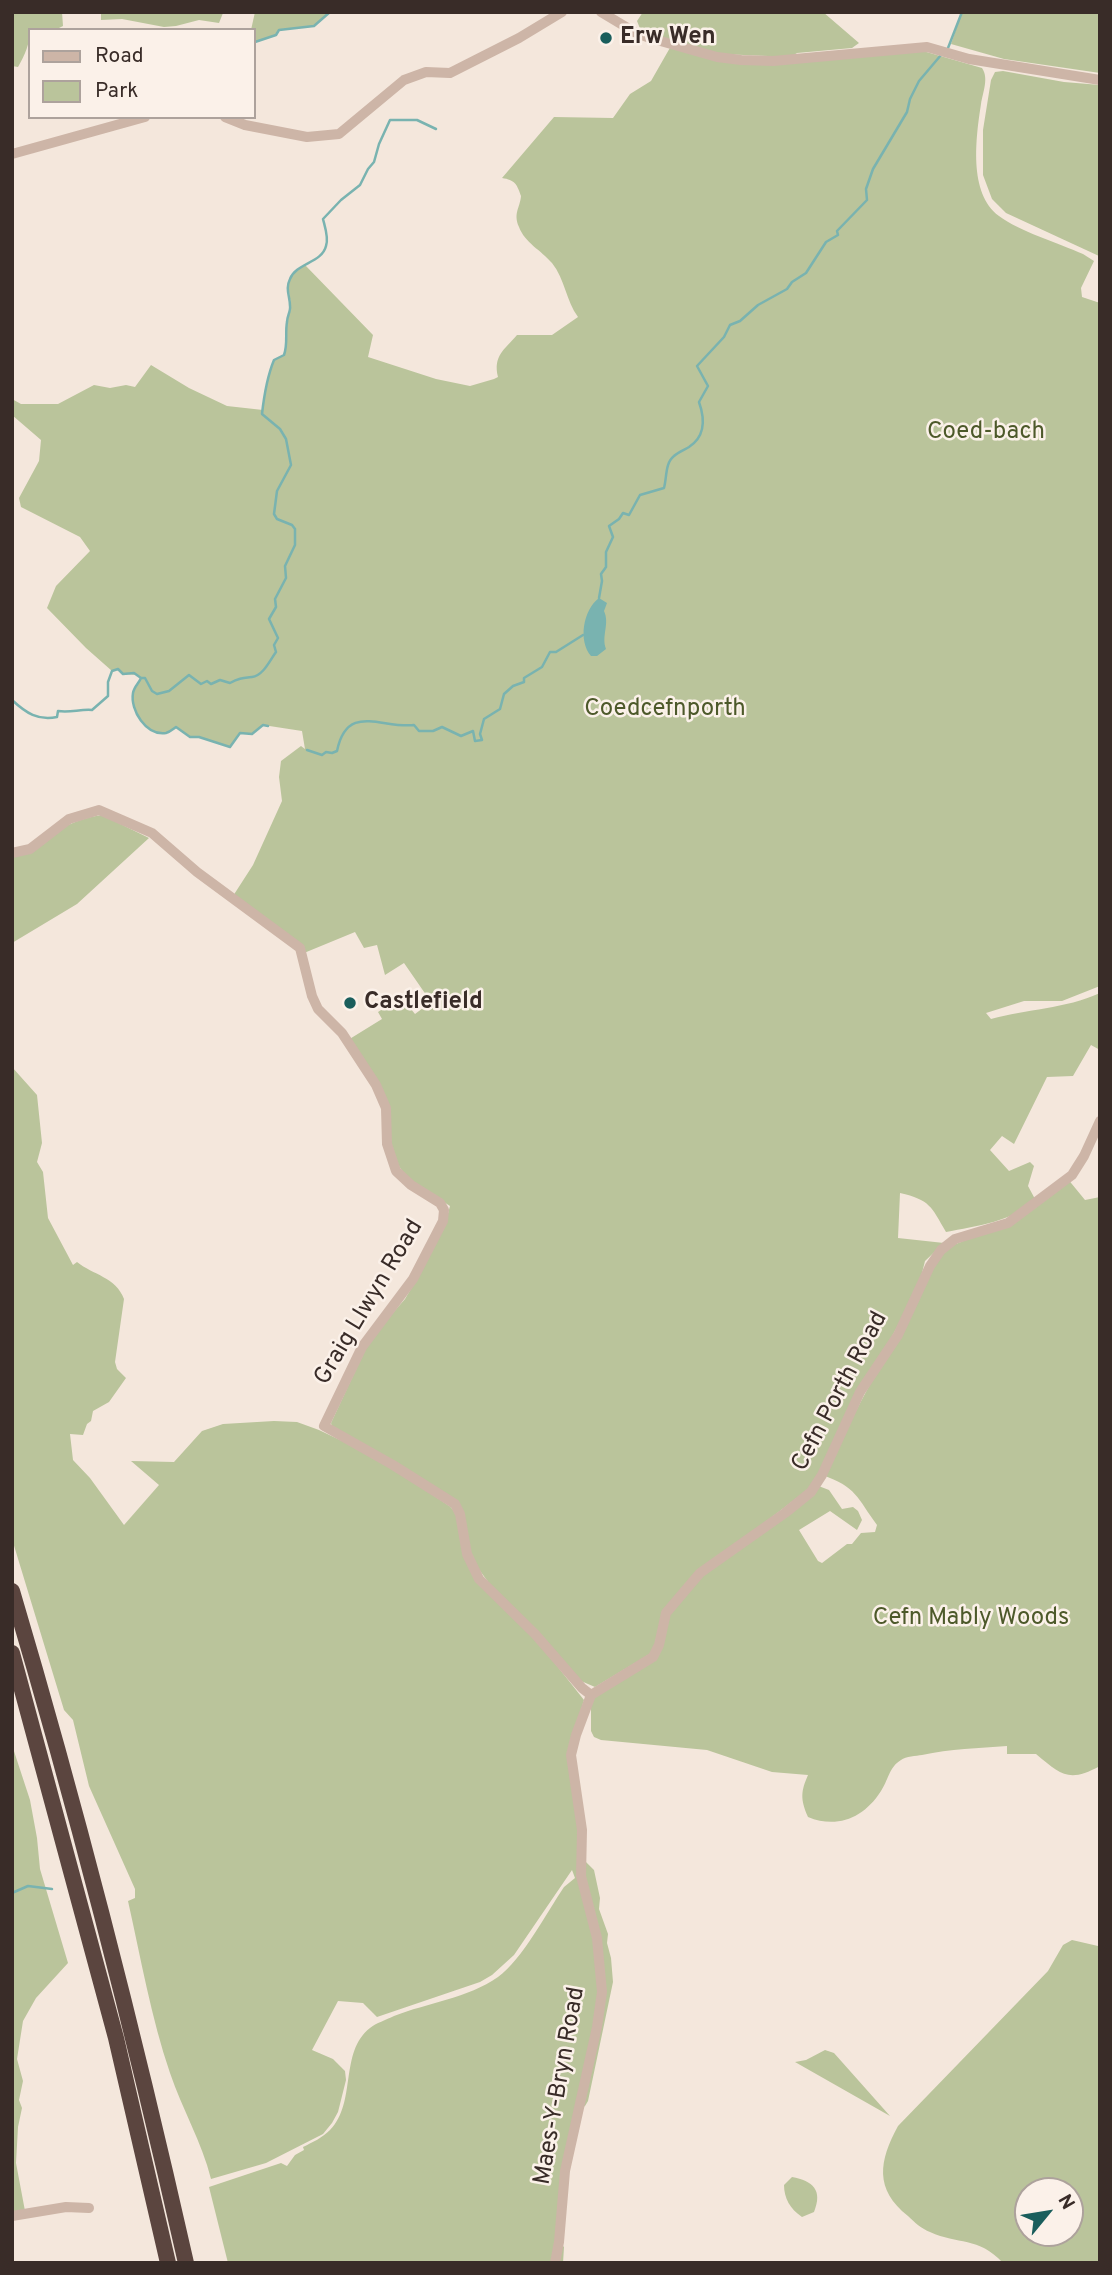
<!DOCTYPE html>
<style>
body{margin:0}
#map{position:relative;width:1112px;height:2275px;overflow:hidden;background:#f4e7dc;font-family:Overpass,sans-serif}
canvas{display:block}
.frame{position:absolute;inset:0;border:14px solid #392c28;pointer-events:none}
.legend{position:absolute;left:28px;top:28px;width:228px;height:91px;box-sizing:border-box;background:#fbf1e9;border:2px solid #ada29c;margin:0;padding:9px 12px;list-style:none;font-size:21px;color:#392c28}
.legend li{display:flex;align-items:center;gap:14px;height:35px}
.legend b{width:35px;border:2px solid #ada29c}
.north{position:absolute;left:1014px;top:2177px;width:70px;height:70px;box-sizing:border-box;background:#fbf1e9;border:2px solid #ada29c;border-radius:50%;rotate:60deg;font-size:19px;font-weight:700;line-height:28px;text-align:center;color:#392c28}
.north::after{content:'';display:block;margin:auto;width:24px;height:32px;background:#1a5e5c;clip-path:polygon(50% 0,100% 100%,50% 72%,0 100%)}
</style>
<div id="map">
<canvas width="1112" height="2275"></canvas>
<div class="frame"></div>
<ul class="legend">
<li><b style="height:9px;background:#cdb5a7"></b>Road</li>
<li><b style="height:19px;background:#bac49b"></b>Park</li>
</ul>
<div class="north">N</div>
</div>
<script>
const c = document.querySelector('canvas').getContext('2d');
c.lineJoin = 'round';
function fillPath(path, color) { c.fillStyle = color; c.fill(path, 'evenodd'); }
function stroke(path, color, width, dash) { c.strokeStyle = color; c.lineWidth = width; c.lineCap = dash ? 'butt' : 'round'; c.setLineDash(dash || []); c.stroke(path); }
function drawText(font, color, halo, rows, align = 'center') {
  c.font = font + ' Overpass,sans-serif'; c.lineWidth = 5; c.setLineDash([]); c.textBaseline = 'middle'; c.strokeStyle = halo; c.fillStyle = color; for (const [text, x, y, turn = 0] of rows) {
    c.save(); c.translate(x, y); c.rotate((+turn || 0) * Math.PI / 180); c.textAlign = isNaN(turn) ? turn : align; if (halo) c.strokeText(text, 0, 0); c.fillText(text, 0, 0); c.restore();
  }
}
fillPath(new Path2D(`
 M12 12H62L63 26 55 30H30C30 43 25 55 18 67L12 66Z
 M101 12H227L223 13 219 23 199 20 176 26 164 27 122 19 101 20Z
 M255 12H330L314 26 279 30 276 35 255 42 254 30H251Z
 M643 12H823L859 43 852 48 797 53 791 57 720 54 641 31 637 21Z
 M962 12H1100V73L1004 59 951 44Z
 M671 46 712 59 923 51 982 68C989 78 983 92 981 104 976 137 968 193 999 216 1019 231 1058 243 1083 254L1094 261 1081 288 1082 297 1100 303V986L1062 1001H1024L986 1013 991 1019C1027 1009 1065 1009 1100 993V1050L1091 1045 1073 1076 1047 1077 1014 1144 1002 1136 990 1150 1009 1171 1030 1162 1034 1166 1028 1186 1035 1199C1013 1222 976 1226 946 1232 931 1206 930 1200 900 1193L898 1238 944 1243 925 1261 921 1277 904 1314 811 1487 759 1527 662 1612 654 1648 650 1654 595 1687 581 1681 497 1594 472 1560 464 1516 332 1427 331 1423 370 1339 405 1299 412 1287 445 1225 450 1206 408 1179 391 1155V1118L348 1040 382 1019 378 1012 401 997 415 1014 431 1002 404 963 385 975 377 945 364 948 355 932 304 953 233 896 253 865 282 801 279 777 281 761 301 746 305 749 302 731 263 725 252 734 240 733 230 747 199 737H190L176 727C173 729 170 732 166 733 146 736 131 710 133 693 134 687 139 684 141 678L138 675 123 674 118 669 112 671 86 648 47 608 56 586 90 551 80 537 21 507 19 498 39 461 41 440 12 415V399L21 404H58L94 385 110 388 126 385 135 387 151 365 189 388 227 406 263 410C264 393 267 376 274 360L284 355C288 344 285 334 287 322 287 317 291 312 291 307 290 286 281 277 305 265L373 335 368 357 436 379 470 386 494 379 498 377C493 356 504 350 517 335H552L578 317C566 301 565 279 552 263 541 250 525 243 519 227 513 213 520 208 521 196 517 184 515 180 502 178L554 117 613 118 630 94 651 81Z
 M1003 71 1064 82 1100 85 1099 256 1006 213 992 199 983 175V130L991 80 995 72Z
 M102 815 149 838 77 904 12 943V857C41 840 70 819 102 815Z
 M12 1067 37 1095 42 1143 37 1162 43 1172 48 1218 73 1265 77 1262C93 1275 116 1277 124 1299L115 1362 117 1369 126 1378 109 1402 93 1411 91 1421 87 1424 83 1435 70 1434 73 1460 90 1478 124 1525 159 1485 131 1461 174 1462 202 1431 223 1424 274 1421 297 1422 319 1430 365 1452 443 1499 456 1513 469 1567 535 1638 584 1700 570 1746 583 1859 594 1870 600 1898 599 1909 608 1934 607 1943 611 1958 613 1982 588 2101 585 2106 578 2110 559 2242 564 2247 563 2263H228L209 2187 281 2163 287 2166 295 2155 304 2150 303 2147C313 2142 322 2138 330 2130 357 2103 339 2052 370 2028 376 2023 386 2020 394 2016 427 2003 468 1998 498 1977 522 1960 547 1912 564 1887L575 1878 572 1870 514 1955 492 1975 480 1982 377 2017 363 2003 338 2001 312 2050 333 2059 345 2071 346 2080 338 2112 332 2123 323 2134 266 2163 211 2179C202 2142 182 2109 170 2073 151 2017 141 1959 128 1901L135 1898V1889L89 1786 73 1720 64 1710 12 1539Z
 M1067 1178 1085 1200 1100 1197V1766C1069 1783 1061 1775 1036 1754H1007V1746C979 1748 950 1749 922 1755 916 1756 906 1756 901 1760 889 1767 888 1781 881 1791 864 1818 837 1829 808 1817 800 1799 801 1791 808 1775L772 1772 707 1750 601 1740 594 1737 591 1731V1695L653 1657 666 1613 700 1573 816 1485 829 1490 842 1509 853 1507 858 1511 862 1520 857 1530 830 1511 799 1530 818 1561 822 1563 847 1544H852L861 1533 875 1532 877 1525C857 1498 857 1487 822 1475L941 1250 1008 1223Z
 M12 1745 30 1800 37 1838 40 1869 68 1963 36 1998 23 2021 17 2059 23 2081 19 2100 22 2108 18 2127 16 2163 25 2211 12 2213Z
 M1072 1940 1098 1946 1100 1943V2263H1003C978 2236 958 2245 930 2232 922 2229 914 2222 908 2216 874 2189 879 2161 898 2126L1048 1971 1063 1945ZM1070 2191V2233H1028V2191Z
 M825 2050 834 2053 890 2116 795 2062 806 2060Z
 M792 2177C813 2181 823 2190 814 2212L802 2217C790 2209 784 2198 784 2185Z`), '#bac49b');
fillPath(new Path2D(`
 M599 598 607 603 604 611C610 624 601 636 606 649L597 656H591C578 641 583 610 599 598Z`), '#79b3b0');
stroke(new Path2D(`
 M255 42 276 35 279 30 314 26 330 12
 M948 48 962 12
 M599 598 602 581 601 574 606 567V552L613 537 609 526 619 519 623 513 629 515 640 495 664 488C667 477 665 463 674 456 678 452 684 450 689 447 706 436 705 419 699 402L708 386 697 366 724 337 730 325 740 321 758 305 787 289 792 282 806 273 826 242 838 235 837 231 867 200 866 189 873 169 907 112 910 99 919 81 941 55
 M141 678H145L152 691 157 694 169 691 189 675 201 684 207 681 211 684 220 680 230 683C239 678 243 678 252 677 263 676 270 660 276 652L274 645 278 638 269 619 276 607 275 599 286 578 285 566 295 545V529L292 525 277 519 274 514 277 491 291 465 286 439 280 429 262 414C264 396 267 377 274 360L284 355C288 344 285 333 287 322 287 316 291 311 290 306 290 296 285 289 290 279 296 263 322 263 326 246 329 238 325 227 323 219L341 200 360 185 368 169 374 162 379 144 390 120H417L436 129
 M12 700C26 713 38 721 57 717L58 711C70 713 80 709 92 710L108 696V682L112 671 118 669 123 674 134 673 141 678C139 683 134 687 133 693 130 710 146 736 166 733 170 732 173 729 176 727L190 737H199L230 747 240 733 252 734 263 725 268 726
 M307 750 322 755 326 752 332 753 337 751C347 702 382 729 414 725L419 731H433L442 727 461 736 473 731 475 741 482 740 480 734 484 719 500 709 504 694 513 686 524 682V678L542 667 550 652H556L583 635
 M12 1893 28 1886 52 1889`), '#79b3b0', 2.5);
stroke(new Path2D(`
 M601 12 636 33 650 38 717 57 741 60 773 61 927 47 969 59 1100 80
 M225 117 245 125 307 137 339 134 404 80 426 72 450 73 519 38 562 12
 M12 154 145 117
 M12 853 30 849 69 819 99 810 152 833 197 872 300 948 312 996 318 1009 342 1033 376 1085 386 1108 387 1144 396 1171 411 1185 440 1203 444 1210 443 1221 413 1279 362 1347 324 1426 393 1465 455 1504 460 1514 467 1554 479 1579 535 1634 582 1688 591 1695
 M12 2216 66 2207 89 2208
 M555 2263 559 2242 565 2171 597 2027 602 1992 597 1938 581 1876 582 1830 571 1755 576 1735 591 1695 653 1657 659 1645 666 1613 700 1573 785 1513 811 1492 822 1475 860 1392 898 1335 930 1266 941 1250 955 1239 1008 1223 1072 1175 1084 1156 1100 1121`), '#cdb5a7', 10);
stroke(new Path2D(`
 M12 1591C78 1813 135 2037 186 2263
 M12 1653 116 2038 168 2263`), '#5b453f', 16);
for (const [x, y, r, color] of [
 [606,38,7,"#1a5e5c"],
 [350,1003,7,"#1a5e5c"]
]) { const dot = new Path2D(); dot.arc(x, y, r, 0, 2 * Math.PI); c.fillStyle = color; c.fill(dot); stroke(dot, '#fbf1e9', 2.5); }
drawText('bold 24px', '#392c28', '#fbf1e9', [
 ["Erw Wen",620,38],
 ["Castlefield",364,1003]
], 'left');
drawText('24px', '#4d592a', '#fbf1e9', [
 ["Coed-bach",986,433],
 ["Coedcefnporth",665,710],
 ["Cefn Mably Woods",971,1619]
]);
drawText('24px', '#392c28', '#fbf1e9', [
 ["Graig Llwyn Road",370,1303,-59],
 ["Cefn Porth Road",841,1392,-62],
 ["Maes-Y-Bryn Road",561,2086,-80]
]);
</script>
